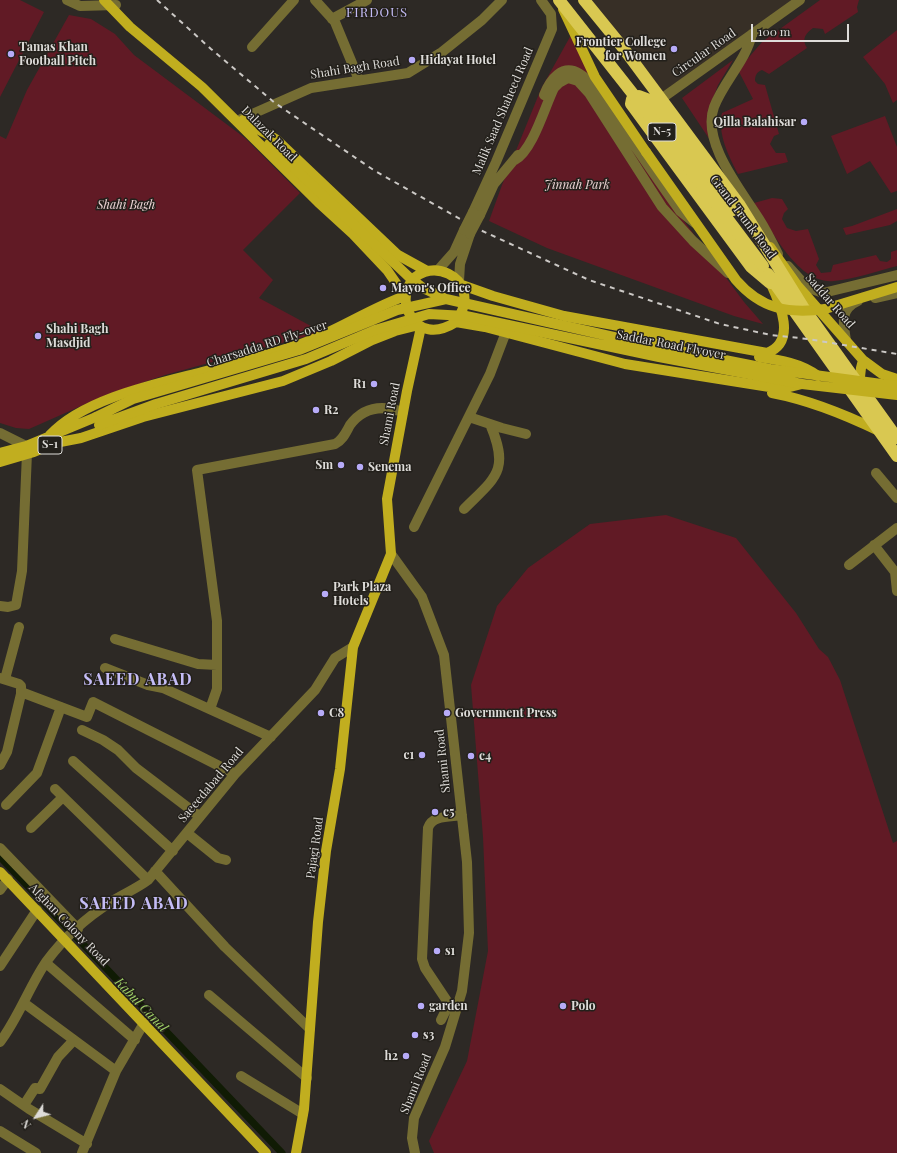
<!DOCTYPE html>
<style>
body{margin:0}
#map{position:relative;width:897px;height:1153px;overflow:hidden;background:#2d2925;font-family:"Playfair Display",serif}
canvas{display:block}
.north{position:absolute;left:16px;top:1097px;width:40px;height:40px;-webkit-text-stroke:3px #23201b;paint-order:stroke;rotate:234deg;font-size:11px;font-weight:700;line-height:16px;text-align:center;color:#dedcd9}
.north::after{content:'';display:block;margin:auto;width:14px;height:18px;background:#dedcd9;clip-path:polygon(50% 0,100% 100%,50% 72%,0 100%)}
.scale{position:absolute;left:751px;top:24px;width:98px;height:18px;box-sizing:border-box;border:2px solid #dedcd9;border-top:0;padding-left:5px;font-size:12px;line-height:14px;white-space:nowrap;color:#dedcd9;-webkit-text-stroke:3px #23201b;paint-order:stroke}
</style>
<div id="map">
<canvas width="897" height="1153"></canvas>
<div class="north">N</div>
<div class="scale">100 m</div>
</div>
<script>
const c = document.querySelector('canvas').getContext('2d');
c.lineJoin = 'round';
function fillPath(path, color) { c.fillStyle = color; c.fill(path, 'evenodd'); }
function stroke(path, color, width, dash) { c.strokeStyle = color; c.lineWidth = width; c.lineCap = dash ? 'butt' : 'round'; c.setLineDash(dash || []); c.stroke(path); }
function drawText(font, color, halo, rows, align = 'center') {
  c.font = font + ' "Playfair Display",serif'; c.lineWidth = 3; c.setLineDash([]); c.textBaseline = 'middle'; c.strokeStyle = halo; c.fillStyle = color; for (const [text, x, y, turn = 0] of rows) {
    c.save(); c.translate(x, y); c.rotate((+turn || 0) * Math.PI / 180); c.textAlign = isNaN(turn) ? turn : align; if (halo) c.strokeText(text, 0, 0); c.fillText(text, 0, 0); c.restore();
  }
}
fillPath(new Path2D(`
 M583 0H797L658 97Z`), '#372f26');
fillPath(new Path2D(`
 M0 0H20L44 12 0 97Z
 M820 0H859L857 7 858 12 825 34 823 29 813 28C806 33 801 39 807 48L769 74 762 70C757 72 755 75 755 81L758 84 765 85 779 134 774 136 770 144 776 153H785L788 162 738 174C729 157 717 133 722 113L753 99 738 70 762 42Z
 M69 15 91 19 115 34 134 55 245 138 300 193 243 250 273 280 259 298 322 332 165 375 106 395 29 429 16 428 0 423V136L6 139 27 90Z
 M897 30V100L893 103 885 84 863 57Z
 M571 35 664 194 744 302 763 324 734 316 547 248 489 221 502 185 541 89Z
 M733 60 718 85 711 104 710 140 682 98Z
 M885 116 897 147V191L891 193 870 161 847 174 831 136Z
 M772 198 782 199 788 209 784 213 782 219 787 228 796 231 808 229 819 259 816 265 821 273 831 272 833 265 876 255 880 261 887 262 891 259V252L897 250V266C877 271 855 279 834 281 798 285 771 229 754 203Z
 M897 209V221L890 225 846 235 843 228 852 226Z
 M666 515 736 538 796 613 819 649 828 657 840 680 893 843 897 841V1153H434L429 1141 467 1061 488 951 483 837 471 685 497 606 528 568 590 524Z`), '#611a25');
stroke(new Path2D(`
 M0 857 282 1153`), '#101b04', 7);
stroke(new Path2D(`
 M67 0 80 6 116 5
 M315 0 335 22 359 80
 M332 19 367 0
 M752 34C746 61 724 81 714 107 701 142 741 190 759 219 766 230 772 242 778 254
 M252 47 294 0
 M544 95C550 80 562 63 580 74 594 82 604 102 613 115 636 147 657 179 680 211L695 223
 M661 99 800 0
 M241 119 311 88 408 73 442 52 482 20 502 0
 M515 160C533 150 545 106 554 88L559 83 568 78 578 81 589 93 662 207 693 241 728 273
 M473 212 496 162 552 29 551 14 541 0
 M480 215 494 184 518 155
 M788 266 807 287 823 293 897 275
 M438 270 454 252 464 230
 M459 281 460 264 470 234
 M875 298 897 293
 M846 340C843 323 840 309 858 301
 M469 417 502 428 526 434
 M0 433 26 446
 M876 473 897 498
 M464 509C496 477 510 471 490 424
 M414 527 490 374 506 332
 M874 545 895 572 897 591
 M391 554 422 597 444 655 467 862 469 933 462 991 445 1047 414 1118 412 1138 415 1153
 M849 565 897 528
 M0 606 8 607 16 605 22 571 27 453
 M115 639 198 664 217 665
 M105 668 148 685 163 688 271 737
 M0 678 19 684 21 686V694L7 752 0 765
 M5 679 19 627
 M21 692 87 717 93 702 235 774
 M210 709 217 689V621L197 470 335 444C343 440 346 432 350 425 364 406 383 405 403 412
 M82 730 103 740 118 750 136 768 199 816
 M73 761 173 851
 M55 789 148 880
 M6 805 37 773 61 707
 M31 828 63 797
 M187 833 218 858 226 860
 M0 848 78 929
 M155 871 225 947 310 1029
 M0 890 8 879
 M46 963 135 1040
 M0 966 37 910
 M209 995 307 1078
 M24 1003 116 1071
 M441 1020 449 1004 425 968 422 959 428 828C432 815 450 817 462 815
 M0 1042C19 1017 29 987 46 962 63 939 87 917 111 902 123 894 136 889 148 880L235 774 315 690 335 658 353 647
 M241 1076 303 1114
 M0 1089 29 1109 87 1144
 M24 1105 35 1088 40 1089 58 1057 74 1040
 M0 1131 36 1153
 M82 1153 116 1071 144 1023`), '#756d33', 10);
stroke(new Path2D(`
 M563 9 595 77 646 152
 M243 120C253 129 267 132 278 141L398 255 427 271
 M770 247 797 285 863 360 882 374 897 379
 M462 285 493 296 564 316 767 353C797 342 780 304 771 284
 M456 322C488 275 420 251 407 290 405 297 405 304 408 311 418 333 437 334 456 322L485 327 625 364 782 389 802 384
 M627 336 680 344
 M759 357C780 360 801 363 818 376
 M859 386 861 368 863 360
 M772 393C809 400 844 414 879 431
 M50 435C83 399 155 384 202 372 235 364 268 355 301 344 337 331 369 309 405 296L387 270 353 234 318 202 202 87 130 27 104 0
 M55 443 81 438 143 417 283 381 331 361 372 340 395 331 419 325
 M0 453 26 446 96 417
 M0 462 34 452 60 441
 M0 872 266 1153
 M296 1153 304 1109 318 922 326 851 340 769 353 647 391 554 387 499 407 391 421 327`), '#c1ae1f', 10);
stroke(new Path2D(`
 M584 0 624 49 739 204 803 307 897 438
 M733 210 647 99 639 96 632 99 631 104 634 108 751 267 770 283
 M768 274 897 456`), '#d9c851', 12);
stroke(new Path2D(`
 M157 0 211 49 275 103 375 171 478 229 589 280 720 324 771 335 808 339 897 354`), '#cbc8c5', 2, [5, 5]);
stroke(new Path2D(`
 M464 230 473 212
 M470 234 480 215`), '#756d33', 10);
stroke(new Path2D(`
 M269 144 410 278 423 288 446 299 649 345 770 369 897 386
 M646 152 736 280C761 309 788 314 825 309L897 287
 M96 417 133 399 299 350 397 310 446 299
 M99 425 156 404 306 359 375 330 429 314 466 316 659 357 802 384 897 395`), '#c1ae1f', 10);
stroke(new Path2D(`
 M559 0 644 108 763 266`), '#d9c851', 12);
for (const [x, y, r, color] of [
 [674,49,4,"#b7abf8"],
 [11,54,4,"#b7abf8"],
 [412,60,4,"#b7abf8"],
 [804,122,4,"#b7abf8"],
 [383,288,4,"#b7abf8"],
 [38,336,4,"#b7abf8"],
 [374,384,4,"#b7abf8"],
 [316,410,4,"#b7abf8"],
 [341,465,4,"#b7abf8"],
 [360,467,4,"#b7abf8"],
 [325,594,4,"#b7abf8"],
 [321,713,4,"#b7abf8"],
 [447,713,4,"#b7abf8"],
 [422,755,4,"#b7abf8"],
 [471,756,4,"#b7abf8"],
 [435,812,4,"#b7abf8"],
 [437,951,4,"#b7abf8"],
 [421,1006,4,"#b7abf8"],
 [563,1006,4,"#b7abf8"],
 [415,1035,4,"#b7abf8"],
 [406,1056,4,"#b7abf8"]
]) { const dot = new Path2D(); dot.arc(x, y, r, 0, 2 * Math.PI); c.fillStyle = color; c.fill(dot); stroke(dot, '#23201b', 1.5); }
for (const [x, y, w] of [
 [662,132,28],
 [50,445,24]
]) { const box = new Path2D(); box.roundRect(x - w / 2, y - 9, w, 18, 3); c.fillStyle = '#23201b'; c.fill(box); stroke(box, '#dedcd9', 1); }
drawText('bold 11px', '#dedcd9', null, [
 ["N-5",662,132],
 ["S-1",50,445]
]);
drawText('bold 12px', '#dedcd9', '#23201b', [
 ["Frontier College",666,42,"right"],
 ["for Women",666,56,"right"],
 ["Tamas Khan",19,47],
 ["Football Pitch",19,61],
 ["Hidayat Hotel",420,60],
 ["Qilla Balahisar",796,122,"right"],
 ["Mayor's Office",391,288],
 ["Shahi Bagh",46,329],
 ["Masdjid",46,343],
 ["R1",366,384,"right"],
 ["R2",324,410],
 ["Sm",333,465,"right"],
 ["Senema",368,467],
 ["Park Plaza",333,587],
 ["Hotels",333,601],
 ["C8",329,713],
 ["Government Press",455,713],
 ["c1",414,755,"right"],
 ["c4",479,756],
 ["c5",443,812],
 ["s1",445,951],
 ["garden",429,1006],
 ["Polo",571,1006],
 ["s3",423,1035],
 ["h2",398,1056,"right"]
], 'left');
drawText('12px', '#dedcd9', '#23201b', [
 ["Circular Road",704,53,-35],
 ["Shahi Bagh Road",355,68,-9],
 ["Malik Saad Shaheed Road",503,111,-67],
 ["Dalazak Road",269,134,45],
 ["Grand Trunk Road",743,217,53],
 ["Saddar Road",830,301,49],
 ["Charsadda RD Fly-over",267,344,-18],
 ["Saddar Road Flyover",671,345,11],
 ["Shami Road",390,414,-79],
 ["Shami Road",443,761,-96],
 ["Saeeedabad Road",211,785,-50],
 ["Pajagi Road",315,848,-82],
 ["Afghan Colony Road",69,925,46],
 ["Shami Road",416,1084,-68]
]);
drawText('italic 12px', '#eed4d5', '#23201b', [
 ["Jinnah Park",577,185],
 ["Shahi Bagh",126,205]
]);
c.letterSpacing = '1px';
drawText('13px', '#c4bcf6', '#23201b', [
 ["FIRDOUS",377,13]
]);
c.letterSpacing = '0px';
drawText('italic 13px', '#a0d168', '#23201b', [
 ["Kabul Canal",141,1005,46]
]);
c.letterSpacing = '1px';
drawText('bold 16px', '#c4bcf6', '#23201b', [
 ["SAEED ABAD",138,680],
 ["SAEED ABAD",134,904]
]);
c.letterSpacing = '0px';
</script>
